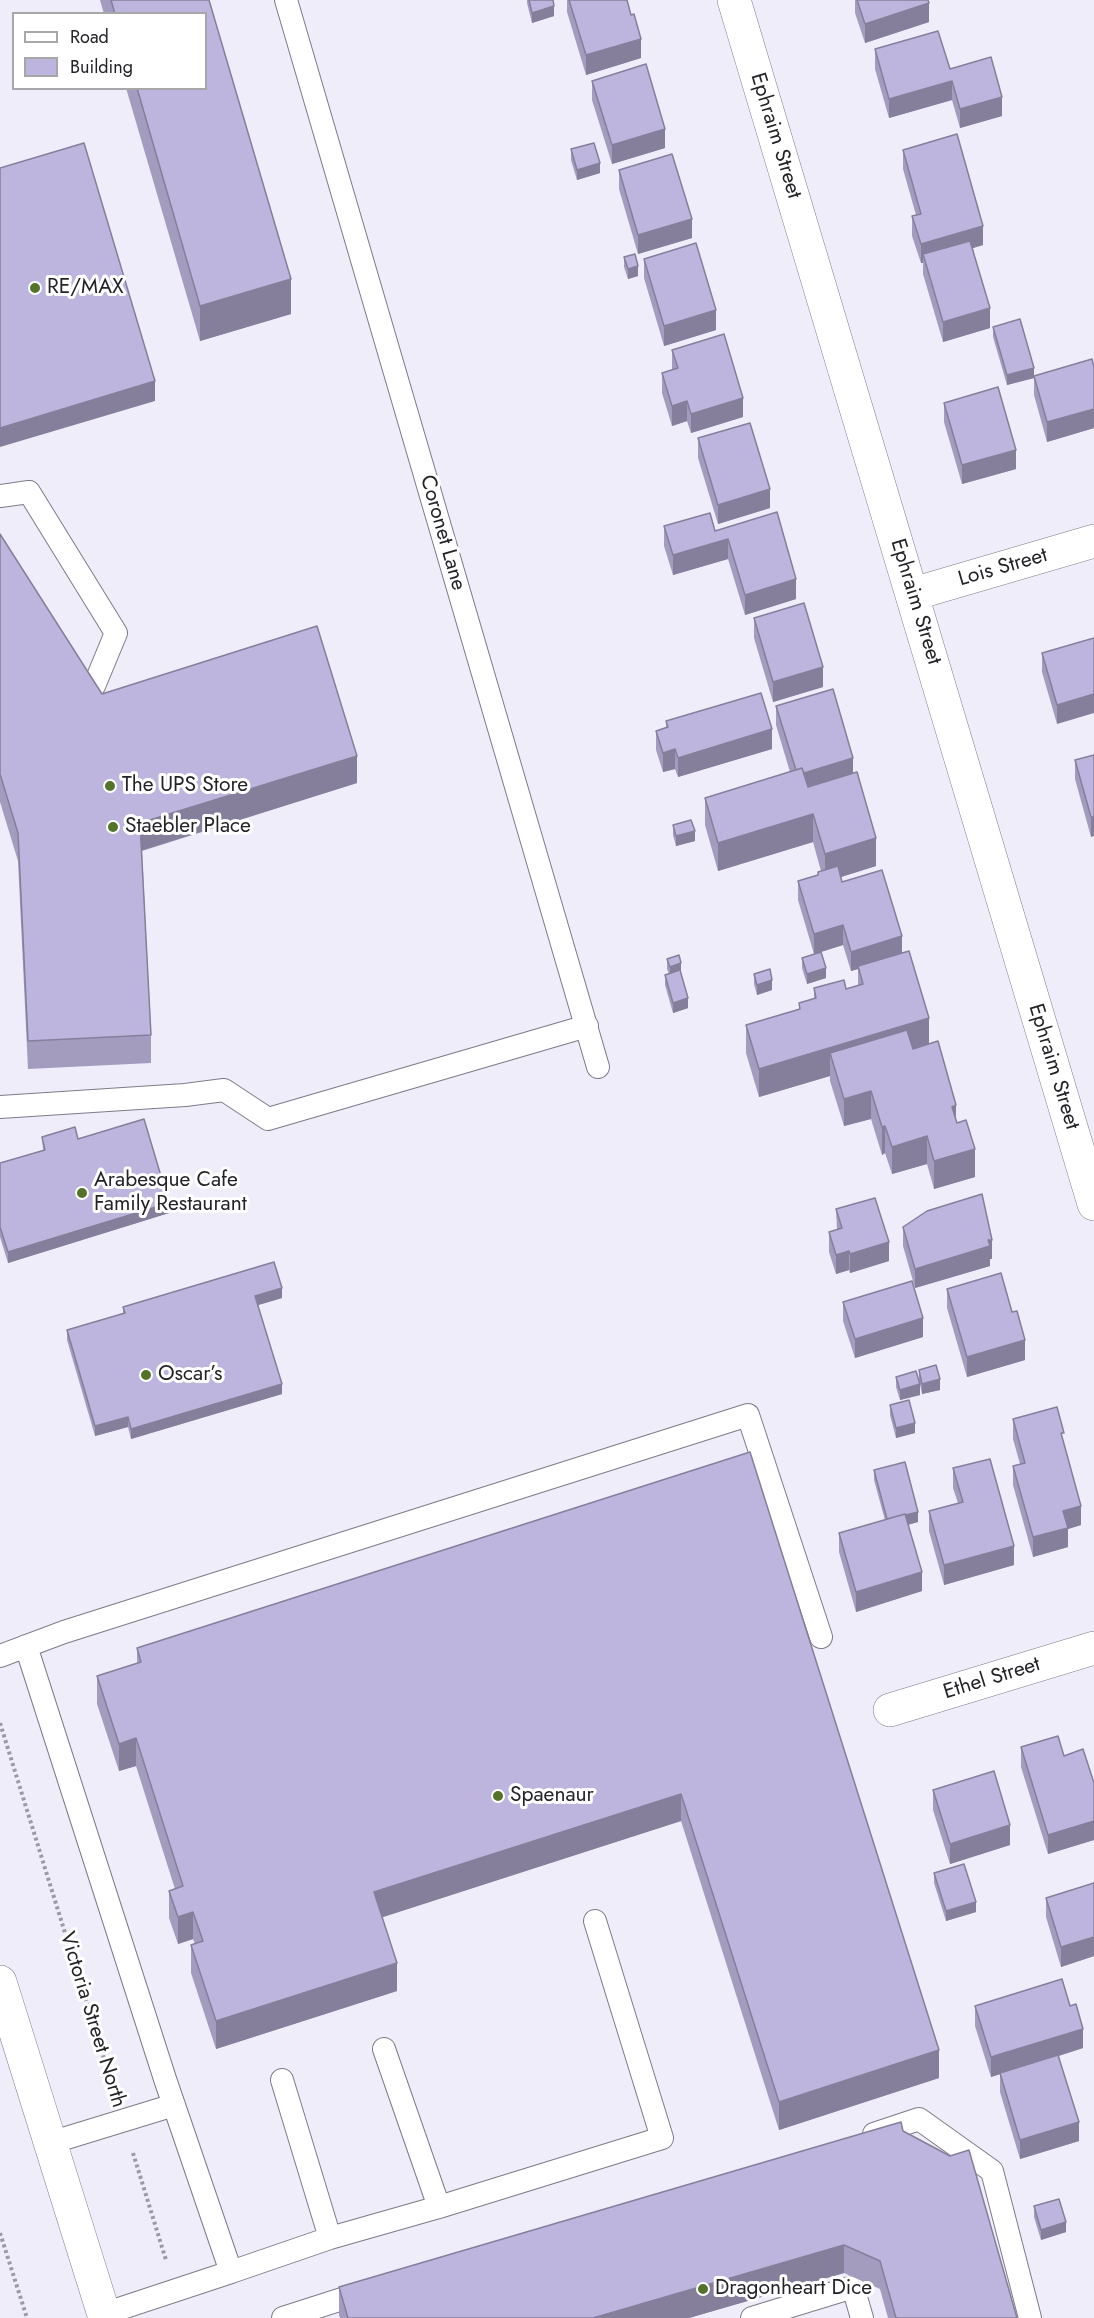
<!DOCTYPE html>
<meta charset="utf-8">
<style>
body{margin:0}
#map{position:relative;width:1094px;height:2318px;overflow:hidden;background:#f0edfa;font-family:Jost,sans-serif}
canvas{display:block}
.legend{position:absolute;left:12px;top:12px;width:195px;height:78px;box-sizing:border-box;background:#fff;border:2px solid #a7a7a9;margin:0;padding:8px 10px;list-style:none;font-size:18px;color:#232227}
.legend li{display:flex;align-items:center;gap:12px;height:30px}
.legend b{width:30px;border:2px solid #a7a7a9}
</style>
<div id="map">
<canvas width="1094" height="2318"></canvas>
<ul class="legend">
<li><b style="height:8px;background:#fff"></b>Road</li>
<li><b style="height:16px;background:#beb5de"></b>Building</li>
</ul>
</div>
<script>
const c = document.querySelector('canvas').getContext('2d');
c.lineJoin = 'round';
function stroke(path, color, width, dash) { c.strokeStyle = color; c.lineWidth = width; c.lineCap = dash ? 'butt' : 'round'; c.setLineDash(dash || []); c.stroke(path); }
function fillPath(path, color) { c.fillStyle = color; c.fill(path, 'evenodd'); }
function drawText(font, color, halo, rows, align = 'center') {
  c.font = font + ' Jost,sans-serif'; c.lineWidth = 6; c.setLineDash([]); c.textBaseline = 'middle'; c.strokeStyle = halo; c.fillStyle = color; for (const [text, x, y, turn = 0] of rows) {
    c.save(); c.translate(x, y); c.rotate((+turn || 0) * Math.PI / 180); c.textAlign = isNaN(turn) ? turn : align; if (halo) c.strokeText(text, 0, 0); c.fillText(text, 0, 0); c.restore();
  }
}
const lane = new Path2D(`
 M286 0 598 1067
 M0 496 29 492 116 633 94 686
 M0 1107 185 1095 224 1090 268 1119 587 1026
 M26 1646 165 2079 231 2272 330 2238 439 2207 662 2138 595 1921
 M0 1656 64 1632 748 1415 821 1637
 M384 2049 439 2207
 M282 2080 330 2238
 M874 2134 919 2119 992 2171 1030 2318
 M50 2143 174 2105
 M104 2314 231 2272
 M283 2318 367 2291
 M752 2318 853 2287 862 2318`);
const street = new Path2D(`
 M734 0 1094 1204
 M913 594 1094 541
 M890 1710 1094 1648`);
const primary = new Path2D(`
 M0 1982 105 2318`);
stroke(lane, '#7d7b87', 24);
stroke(street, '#7d7b87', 34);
stroke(primary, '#7d7b87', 34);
stroke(new Path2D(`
 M0 1723 114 2091
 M133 2153 166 2260
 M0 2233 27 2318`), '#9b99a2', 4, [3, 3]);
stroke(lane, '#fff', 22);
stroke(street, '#fff', 33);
stroke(primary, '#fff', 33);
fillPath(new Path2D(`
 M100 0H209L291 314 200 341 126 88H206V14H104Z
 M527 0H553L554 16 532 23 527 3Z
 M567 0H627L641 58 586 75 567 12Z
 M855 0H928L929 22 865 43 855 13Z
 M875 49 950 69 1002 116 960 128 952 100 889 118 875 69Z
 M592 81 665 148 612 164 592 100Z
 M571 149 600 173 577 180 571 160Z
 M903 150 983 245 973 248 990 328 943 342 923 274V263H921L912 236V216L916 215 903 169Z
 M619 170 692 238 638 254 619 189Z
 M624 257 638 276 628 279 624 267Z
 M644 259 716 330 664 346 644 278Z
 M993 327 1034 376 1094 367V428L1047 442 1034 395V378L1007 385 993 337Z
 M672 350 743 417 691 433 687 421 672 426 662 393V373L672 370Z
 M944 403 1016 469 962 484 944 422Z
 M698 438 770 508 718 524 698 458Z
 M777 512 796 599 745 615 728 559 673 575 664 546V526L715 531Z
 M0 534 102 694 357 783 142 851 151 1035V1063L28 1069 18 861 0 802Z
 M754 618 823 687 773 702 754 638Z
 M1094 638 1057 724 1042 672V653Z
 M776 706 853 773 876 866 841 877 842 882 902 953 929 1044 956 1121 975 1177 934 1189 927 1164 892 1174 885 1153 882 1155 871 1119 844 1126 830 1081V1076L759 1097 746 1053V1025L799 1009V1003L814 998V988L846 989 858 986V969L851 971 843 945 821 952 826 978 807 984 802 968V958L814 954 798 900V881L818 875 821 871 813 842 718 871 705 825V798L790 772 776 725Z
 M666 721 772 749 678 777 675 769 663 772 656 750V731L666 727Z
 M1094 755 1091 837 1075 779V760Z
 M673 825 695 841 676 846 673 835Z
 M667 959 681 973 688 1008 673 1013 665 985V975L669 974 667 969Z
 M754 974 772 990 757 995 754 984Z
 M42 1137 78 1139 169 1213 8 1263 0 1237V1163L43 1150Z
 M836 1209 889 1261 850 1273 849 1270 836 1274 829 1252V1232L837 1230Z
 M903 1227 992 1259H990V1266L915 1288 903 1246Z
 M947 1289 1012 1312 1025 1360 967 1377 947 1308Z
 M282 1298 258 1305 282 1394 131 1439 128 1427 95 1436 67 1340V1330L123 1314V1307Z
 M843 1302 923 1337 855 1358 843 1321Z
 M919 1370 940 1390 922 1394 919 1380Z
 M896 1377 920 1395 900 1400 896 1387Z
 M890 1405 915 1433 896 1438 890 1415Z
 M1013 1419 1064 1444 1081 1525 1068 1529V1547L1033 1557 1013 1485V1466L1020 1464 1013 1439Z
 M750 1452 939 2078 779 2130 681 1821 382 1917 397 1991 216 2049 191 1973V1945L195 1944 193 1939 178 1944 169 1918V1891L175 1889 136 1766 119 1771 97 1704V1676L137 1664V1648Z
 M953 1468 1014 1565 944 1585 929 1531V1511L958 1503 953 1488Z
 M874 1470 918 1522 908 1525 922 1591 856 1612 839 1552V1533L885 1520 874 1480Z
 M1021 1747 1064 1756 1094 1783V1840L1048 1854 1021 1767Z
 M933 1790 1010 1845 950 1864 933 1810Z
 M934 1873 976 1912 946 1921 934 1883Z
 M1094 1883V1956L1061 1967 1046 1917V1898Z
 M975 2006 1083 2048 1059 2056 1079 2141 1020 2159 1000 2092V2074L991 2077 975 2026Z
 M903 2131 1017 2318H888L880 2289 844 2273 689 2318H340L339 2315V2287Z
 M1034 2206 1066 2232 1041 2240 1034 2217Z`), '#a39cbf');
fillPath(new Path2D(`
 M929 3V22L865 43V24Z
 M554 6V16L532 23V13Z
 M641 39V58L586 75V55Z
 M952 81V100L889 118V99Z
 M1002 97V116L960 128V109Z
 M665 129V148L612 164V145Z
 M600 163V173L577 180V170Z
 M692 219V238L638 254V235Z
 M983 226V245L926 262 923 254V263H921V244Z
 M638 266V276L628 279V269Z
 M291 279V314L200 341V306Z
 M990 308V328L943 342V322Z
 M716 310V330L664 346V326Z
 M1034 368V378L1007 385V375Z
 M155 381V401L0 447V428Z
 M743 398V417L691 433V414Z
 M687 401V421L672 426V406Z
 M1094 409V428L1047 442V422Z
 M1016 450V469L962 484V465Z
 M770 489V508L718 524V505Z
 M728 539V559L673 575V555Z
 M796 579V599L745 615V595Z
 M823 667V687L773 702V682Z
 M1094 694V713L1057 724V705Z
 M772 729V749L678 777V758Z
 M675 749V769L663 772V753Z
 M357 756V783L140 851V823Z
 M853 758V777L797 794V775Z
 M813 814V842L718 871V843Z
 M1091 817H1094V836L1091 837Z
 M695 831V841L676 846V836Z
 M876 838V866L825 882V854Z
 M843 925V945L814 954V934Z
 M902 936V956L858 966V969L851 971V952Z
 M681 963V973L670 977V967Z
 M826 968V978L807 984V974Z
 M772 980V990L757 995V985Z
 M688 998V1008L673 1013V1003Z
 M929 1018V1046L837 1074 830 1053V1076L759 1097V1069Z
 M871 1091V1119L844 1126V1099Z
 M956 1105V1133L952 1107Z
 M885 1126V1153L882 1155V1127Z
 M927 1136V1164L892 1174V1147Z
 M975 1149V1177L934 1189V1161Z
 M169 1203V1213L8 1263V1252Z
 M988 1240H992V1259H990V1266L915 1288V1269Z
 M889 1242V1261L850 1273V1254Z
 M849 1251V1270L836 1274V1255Z
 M282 1288V1298L255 1306V1296Z
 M923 1318V1337L855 1358V1339Z
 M1025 1340V1360L967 1377V1357Z
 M940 1379V1390L922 1394V1384Z
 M282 1384V1394L131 1439V1429Z
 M920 1384V1395L900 1400V1390Z
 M128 1417V1427L95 1436V1426Z
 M915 1423V1433L896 1438V1428Z
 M1081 1506V1525L1068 1529V1547L1033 1557V1537L1063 1511Z
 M918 1512V1522L888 1530V1520Z
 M1014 1546V1565L944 1585V1565Z
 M922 1572V1591L856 1612V1592Z
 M136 1738V1766L119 1771V1744Z
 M681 1794V1821L374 1920V1892Z
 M1094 1821V1840L1048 1854V1835Z
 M1010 1825V1845L950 1864V1844Z
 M976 1902V1912L946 1921V1911Z
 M193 1912V1939L178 1944V1917Z
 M1094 1937V1956L1061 1967V1947Z
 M397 1963V1991L216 2049V2021Z
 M1083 2029V2048L991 2077V2057Z
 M939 2050V2078L779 2130V2102Z
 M1079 2122V2141L1020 2159V2140Z
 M1066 2222V2232L1041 2240V2230Z
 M844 2245V2273L689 2318H593Z`), '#857f9b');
const building = new Path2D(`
 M111 0H209L291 279 200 306 137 88H206V14H115Z
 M529 0H553L554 6 532 13Z
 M569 0H627L631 15 634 14 641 39 586 55Z
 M857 0H928L929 3 865 24Z
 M938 31 950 69 991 57 1002 97 960 109 952 81 889 99 875 49Z
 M646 64 665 129 612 145 592 81Z
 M957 134 983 226 921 244 912 216 921 214 903 150Z
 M84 143 155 381 0 428V168Z
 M594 143 600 163 577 170 571 149Z
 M672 154 692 219 638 235 619 170Z
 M970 241 990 308 943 322 923 254Z
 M696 243 716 310 664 326 644 259Z
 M635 254 638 266 628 269 624 257Z
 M1020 319 1034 368 1007 375 993 327Z
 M724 334 743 398 691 414 687 401 672 406 662 373 678 368 672 350Z
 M1092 359 1094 367V409L1047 422 1034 376Z
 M998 387 1016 450 962 465 944 403Z
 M750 423 770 489 718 505 698 438Z
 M777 512 796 579 745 595 728 539 673 555 664 526 710 513 715 531Z
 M0 534 102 694 317 626 357 756 140 823 151 1035 28 1041 18 833 0 774Z
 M804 603 823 667 773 682 754 618Z
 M1094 638V694L1057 705 1042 653Z
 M833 689 853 758 804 773 802 768 796 770 776 706Z
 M761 693 772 729 678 758 675 749 663 753 656 731 668 727 666 721Z
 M1094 755V817H1091L1075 760Z
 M802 768 808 787 857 772 876 838 825 854 813 814 718 843 705 798Z
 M691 820 695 831 676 836 673 825Z
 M838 866 842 882 882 870 902 936 851 952 843 925 814 934 798 881 818 875V872Z
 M909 951 929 1018 759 1069 746 1025 800 1009 799 1003 816 998 814 988 844 980 846 989 863 984 858 966Z
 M821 952 826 968 807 974 802 958Z
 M679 955 681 963 670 967 667 959Z
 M770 969 772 980 757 985 754 974Z
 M680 970 688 998 673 1003 665 975Z
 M907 1030 913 1049 938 1041 956 1105 952 1107 957 1123 966 1120 975 1149 934 1161 927 1136 892 1147 885 1126 882 1127 871 1091 844 1099 830 1053Z
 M144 1119 169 1203 8 1252 0 1227V1163L45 1150 42 1137 75 1127 78 1139Z
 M982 1194 992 1240H988L990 1246 915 1269 903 1227 927 1211Z
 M875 1198 889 1242 850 1254 849 1251 836 1255 829 1232 842 1228 836 1209Z
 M274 1262 282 1288 255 1296 282 1384 131 1429 128 1417 95 1426 67 1330 125 1313 123 1307Z
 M1001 1273 1012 1312 1017 1311 1025 1340 967 1357 947 1289Z
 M912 1281 923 1318 855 1339 843 1302Z
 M936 1365 940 1379 922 1384 919 1370Z
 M916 1371 920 1384 900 1390 896 1377Z
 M909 1400 915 1423 896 1428 890 1405Z
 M1057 1407 1064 1433H1061L1081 1506 1063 1511 1068 1528 1033 1537 1013 1466 1025 1463 1013 1419Z
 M750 1452 939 2050 779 2102 681 1794 374 1892 397 1963 216 2021 191 1945 203 1941 193 1912 178 1917 169 1891 183 1886 136 1738 119 1744 97 1676 141 1662 137 1648Z
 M990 1459 1014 1546 944 1565 929 1511 963 1502 953 1468Z
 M905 1462 918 1512 906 1515 905 1514 887 1519 874 1470Z
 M905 1514 922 1572 856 1592 839 1533Z
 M1058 1736 1064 1756 1083 1749 1094 1783V1821L1048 1835 1021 1747Z
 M994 1771 1010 1825 950 1844 933 1790Z
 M964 1864 976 1902 946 1911 934 1873Z
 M1094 1883V1937L1061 1947 1046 1898Z
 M1062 1979 1070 2006 1076 2004 1083 2029 991 2057 975 2006Z
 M1058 2055 1079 2122 1020 2140 1000 2073Z
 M901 2122 903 2131 950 2156 969 2150 1017 2318H896L880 2261 844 2245 593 2318H348L339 2287Z
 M1059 2199 1066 2222 1041 2230 1034 2206Z`);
fillPath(building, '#beb5de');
stroke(building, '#857f9b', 1.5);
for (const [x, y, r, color] of [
 [35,288,6,"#537329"],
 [110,786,6,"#537329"],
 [113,827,6,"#537329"],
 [82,1193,6,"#537329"],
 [146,1375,6,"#537329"],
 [498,1796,6,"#537329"],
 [703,2289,6,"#537329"]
]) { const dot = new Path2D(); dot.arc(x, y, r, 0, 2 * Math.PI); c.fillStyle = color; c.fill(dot); stroke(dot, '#fff', 2); }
drawText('21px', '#232227', '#fff', [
 ["Ephraim Street",775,136,73],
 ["Coronet Lane",442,533,74],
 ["Lois Street",1003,568,-16],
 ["Ephraim Street",915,602,73],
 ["Ephraim Street",1053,1067,73],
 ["Ethel Street",992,1679,-17],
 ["Victoria Street North",92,2020,73]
]);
drawText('21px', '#232227', '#fff', [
 ["RE/MAX",47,288],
 ["The UPS Store",122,786],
 ["Staebler Place",125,827],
 ["Arabesque Cafe",94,1181],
 ["Family Restaurant",94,1205],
 ["Oscar’s",158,1375],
 ["Spaenaur",510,1796],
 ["Dragonheart Dice",715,2289]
], 'left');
</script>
